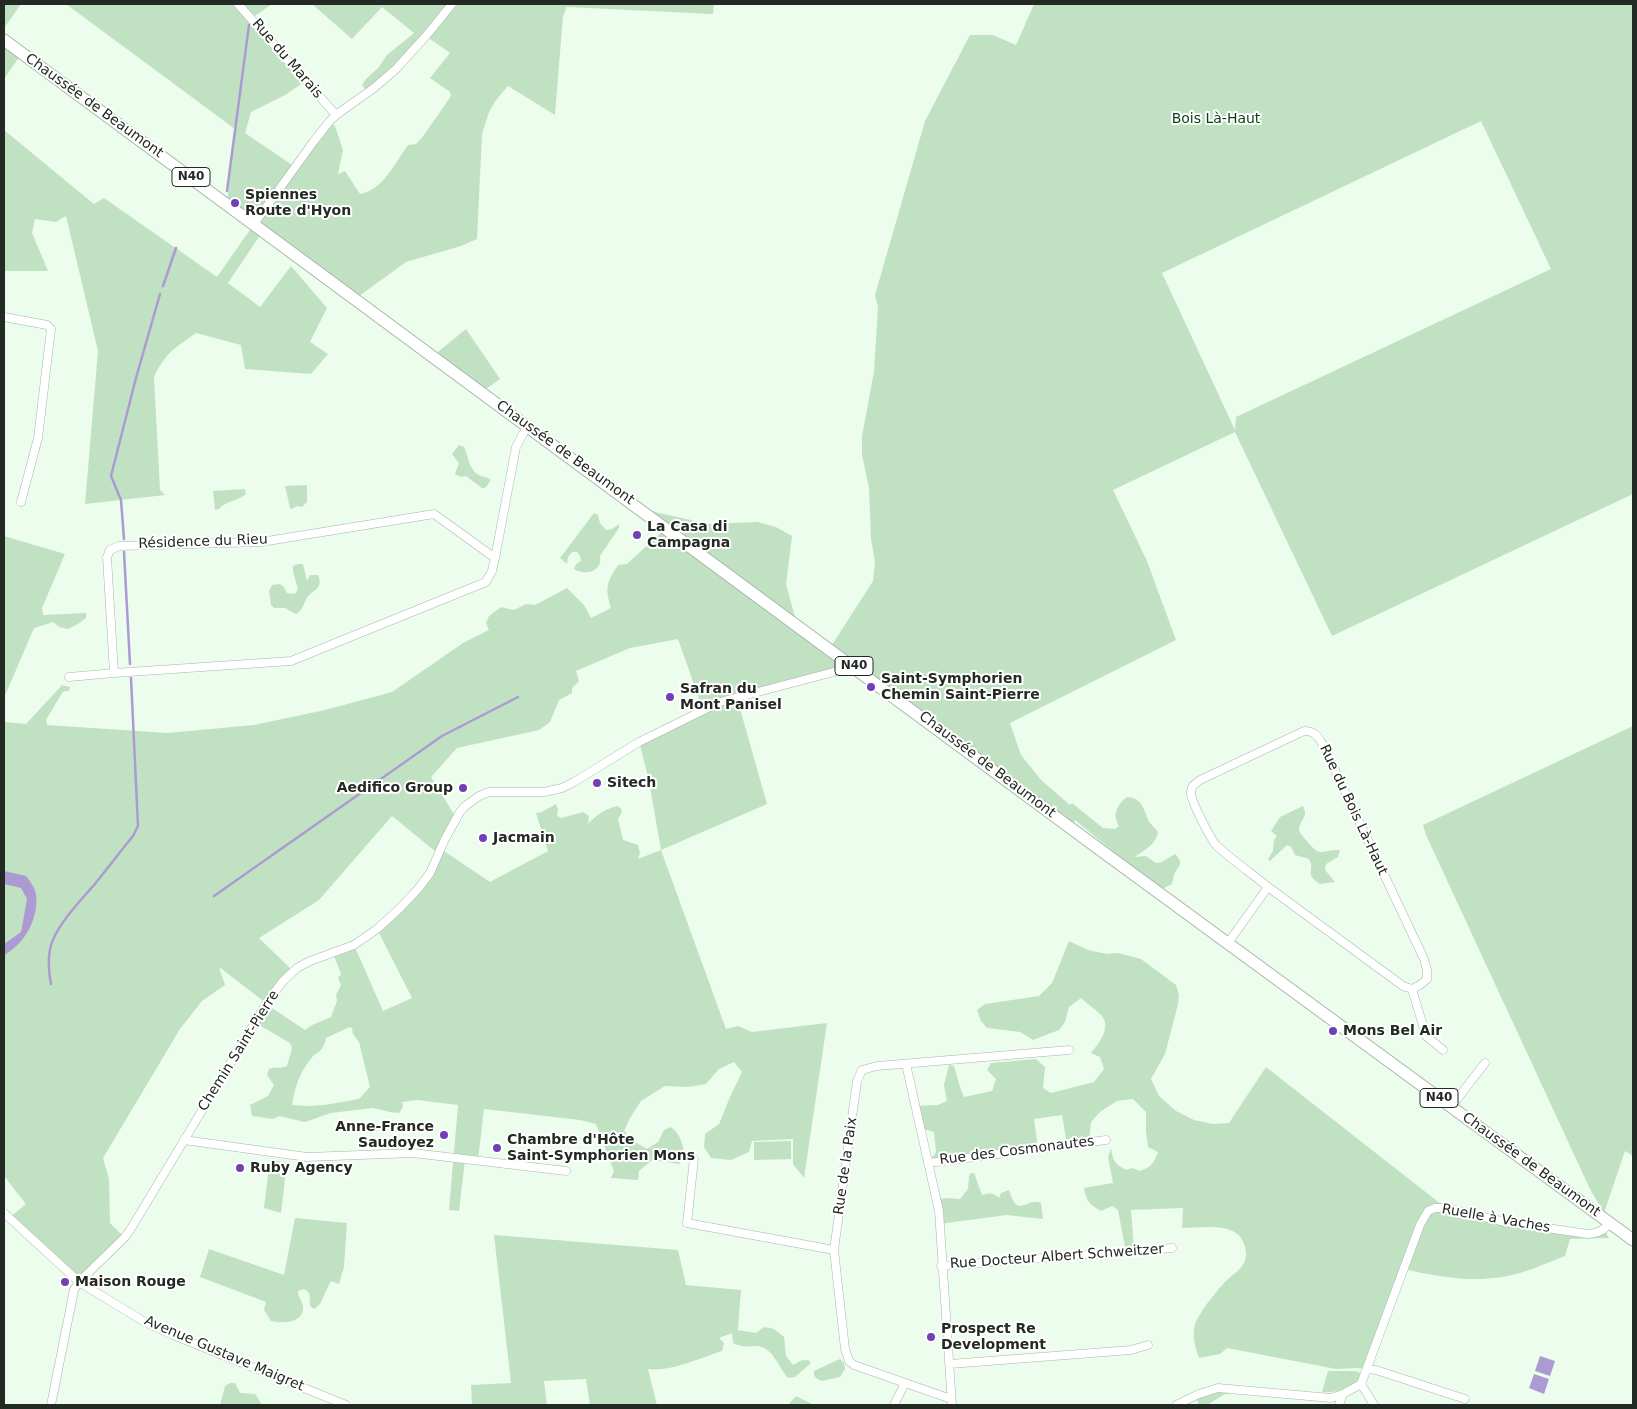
<!DOCTYPE html>
<meta charset="utf-8">
<style>
body{margin:0}
#map{position:relative;width:1637px;height:1409px;overflow:hidden;background:#ecfced;font-family:"DejaVu Sans",sans-serif}
canvas{display:block}
.frame{position:absolute;inset:0;border:5px solid #232923;pointer-events:none}
</style>
<div id="map">
<canvas width="1637" height="1409"></canvas>
<div class="frame"></div>
</div>
<script>
const c = document.querySelector('canvas').getContext('2d');
c.lineJoin = 'round';
function fillPath(path, color) { c.fillStyle = color; c.fill(path, 'evenodd'); }
function stroke(path, color, width, dash) { c.strokeStyle = color; c.lineWidth = width; c.lineCap = dash ? 'butt' : 'round'; c.setLineDash(dash || []); c.stroke(path); }
function drawText(font, color, halo, rows, align = 'center') {
  c.font = font + ' "DejaVu Sans",sans-serif'; c.lineWidth = 4; c.setLineDash([]); c.textBaseline = 'middle'; c.strokeStyle = halo; c.fillStyle = color; for (const [text, x, y, turn = 0] of rows) {
    c.save(); c.translate(x, y); c.rotate((+turn || 0) * Math.PI / 180); c.textAlign = isNaN(turn) ? turn : align; if (halo) c.strokeText(text, 0, 0); c.fillText(text, 0, 0); c.restore();
  }
}
fillPath(new Path2D(`
 M4 4H21L4 28Z
 M66 4H272L252 18 306 81 285 95 251 112 245 133 295 167 329 122 335 126 343 150 338 174 345 171 360 194C383 190 395 163 408 145L416 144 424 135 451 96 450 92 430 78 450 53 426 36 369 90 365 89 362 85 366 79 379 67 387 55 414 33 382 7 352 39 312 4H714L713 14 567 7 563 16 555 115 508 86 496 100 489 112 482 134 477 239 461 246 406 262 355 299 263 231 228 283 260 307 291 266 327 308 310 342 328 354 311 374 245 369 241 345 196 333C175 348 166 352 154 377L160 490 165 495 85 504 98 351 66 216 56 222 35 219 32 233 48 271H4V130L94 204 104 198 217 277 254 224 227 204 235 129Z
 M1034 4H1633V494L1332 636 1235 432 1113 490 1147 561 1176 640 1010 723 1021 755 1041 780 1070 805 1072 803 1103 828 1115 829 1119 826C1112 814 1117 805 1127 797 1142 798 1143 808 1148 819 1149 823 1155 828 1158 832 1155 846 1145 849 1135 857L1146 856 1156 863 1162 862 1175 854C1185 864 1178 866 1174 875 1173 878 1173 881 1172 884L1160 890 1075 820 1071 827 852 665 737 698 767 804 661 850 726 1029 738 1026 752 1032 827 1023 804 1178 793 1164V1139L752 1141 749 1152 731 1160 711 1158 704 1147 705 1134 719 1124 730 1097 742 1072 734 1062 719 1069 706 1084 688 1087 665 1086 641 1101 630 1118 624 1131 632 1140 647 1149 658 1142 664 1130 671 1127C682 1135 683 1147 685 1159L679 1164 652 1160 639 1171 638 1180 611 1178 614 1171 596 1124 580 1120 484 1109 478 1160 465 1159 459 1211 449 1210 458 1105 417 1100 402 1102 403 1107 399 1113 390 1112 373 1108 331 1113 305 1122 279 1116 273 1119 252 1116 250 1105 268 1096 274 1085 267 1075 269 1069C275 1066 281 1069 287 1066L292 1048 290 1043 254 1022 266 1003 219 967 225 985 202 1001 180 1029 103 1158 109 1179 110 1223 122 1235 79 1282 9 1218 26 1204 4 1176V722L26 724 62 685 70 687 69 691H65L62 693 46 720 47 725 167 733 254 725 325 710 392 692 463 643 489 630 486 623 489 616 501 607 514 610 526 604 535 605 567 588 584 605 591 618 611 608C605 588 606 583 618 565L627 564 666 528 641 509 709 524 757 522 776 527 792 536 786 584 797 624 830 648 873 581 875 562 871 539 869 488 862 455V436L874 372 878 307 875 295 925 121 970 35H993L1016 45ZM1481 121 1551 269 1236 417 1235 430 1162 273ZM678 639 703 710 640 745 649 781 661 850 638 859 640 853 638 845 623 840 618 819 621 814 622 810 618 806C606 808 596 815 588 824L589 816 583 812 561 818 557 816 558 809 556 804 542 812 536 813 548 851 490 882 441 849 457 819 431 777 457 748 539 730 550 722 559 700 572 693V688L579 681 576 671 630 648ZM392 816 436 852 425 881 377 929 412 998 383 1011 354 945 333 953 341 974 338 978 341 985 336 995 337 1001 331 1017 312 1025 305 1030 266 1004 293 971 259 938 319 900ZM350 1027 352 1028 353 1034 359 1042 370 1087 359 1099 324 1105 309 1106 292 1105C294 1089 300 1072 310 1060 318 1049 322 1055 326 1038Z
 M4 40 22 53 4 79Z
 M466 329 500 379 482 392 433 356Z
 M459 445 464 447C468 455 468 466 476 473 480 477 486 476 491 480L485 488H482L466 476 461 477 455 474 459 463 452 454Z
 M307 485V502L302 507 297 506 292 509 290 508 285 486Z
 M245 489 246 494C238 501 225 501 219 509L215 510 213 491Z
 M594 513 598 515 600 523 606 530 612 529 619 524V528L600 556C603 572 584 576 574 569L576 564 581 561 580 556 577 552H572L568 557 567 564 560 558Z
 M4 536 65 554 42 608 43 615 86 613V618L78 624 68 629 59 627 53 622 34 628 4 698Z
 M298 564H303L307 581 310 575H318C324 589 313 589 307 598 303 604 303 610 296 614L285 608H274L271 605 269 591 272 585 279 584 283 586 287 593 295 594 298 589 293 572V566Z
 M1633 726V1156L1625 1151 1604 1213 1590 1189 1426 835 1423 825Z
 M1303 806C1309 818 1300 819 1299 829 1299 833 1303 836 1305 839 1323 860 1318 849 1340 850L1338 857 1326 864 1325 870 1335 882 1320 884C1303 873 1316 871 1309 859L1295 855 1291 847 1287 845 1270 861 1268 859 1273 851 1274 840 1277 836 1271 831 1280 817Z
 M1069 941 1088 950 1107 954 1118 953 1141 959 1176 985 1179 995 1178 1004 1165 1054 1151 1079 1159 1096 1176 1111 1194 1120 1213 1124 1229 1123 1266 1067 1446 1208 1588 1234 1604 1230 1609 1238 1570 1239 1565 1256C1546 1263 1526 1273 1507 1276 1471 1283 1439 1277 1404 1269L1367 1369 1356 1368 1336 1369 1227 1348 1220 1354 1199 1358C1195 1347 1192 1336 1195 1324 1199 1313 1217 1290 1226 1281 1239 1269 1251 1264 1244 1244 1237 1221 1201 1228 1182 1228L1183 1208 1131 1210 1134 1251 1126 1252 1118 1210 1112 1206 1101 1211C1090 1205 1086 1201 1084 1188L1113 1183 1108 1157 1111 1148C1113 1161 1114 1163 1126 1170L1133 1168 1139 1171C1151 1168 1154 1163 1158 1152L1148 1147 1146 1131V1112L1133 1099 1117 1101 1100 1112 1091 1122 1089 1142 1067 1145 1062 1115 1034 1119 1038 1149 928 1163 936 1152 934 1132 920 1128 915 1106 938 1105 947 1101 944 1085 949 1065 954 1066 960 1087 964 1097 992 1091 996 1079 987 1070 991 1063 1036 1059 1045 1067 1043 1088 1051 1093 1094 1082 1104 1069 1100 1057 1091 1053C1099 1043 1113 1026 1100 1014 1094 1008 1087 1004 1081 998L1069 1007 1065 1022 1059 1030 1033 1040 1020 1032 987 1028 981 1021 977 1010 985 1004 1039 996 1052 983Z
 M791 1141V1159L754 1160V1142Z
 M270 1160 286 1162 284 1189 281 1213 264 1208Z
 M971 1173H974L982 1195C989 1193 993 1192 999 1198L1001 1193 1009 1190C1018 1220 1025 1197 1041 1203L1043 1219 1007 1215 939 1224 936 1200 946 1198 960 1199 968 1189 969 1176Z
 M295 1218 347 1223 344 1267 339 1284 331 1281 320 1304 314 1309 310 1306C309 1298 312 1293 304 1289L298 1291C298 1297 302 1300 303 1306 305 1323 282 1324 271 1321L264 1310 266 1302 200 1277 209 1249 284 1275Z
 M494 1235 678 1250 686 1285 741 1290 738 1330 756 1333 764 1327 774 1329 784 1337 786 1356 793 1365C799 1362 802 1358 810 1361V1364L795 1377 788 1378C778 1367 774 1348 757 1346 748 1346 742 1348 733 1343L732 1333 719 1338 724 1343 722 1351C701 1358 670 1372 648 1369L657 1405H590L586 1379 544 1381 547 1405H472L471 1385 511 1383Z
 M840 1359 844 1363 845 1369 840 1377 822 1381C817 1379 813 1377 814 1371Z
 M1328 1371H1353L1359 1372 1361 1376C1355 1389 1335 1393 1322 1392Z
 M230 1383H235L240 1393 255 1394 261 1403 260 1405H220L225 1386Z
 M1206 1391H1228V1394H1225L1207 1405H1199L1195 1396Z
 M796 1396 814 1405H788Z`), '#c0e2c2');
fillPath(new Path2D(`
 M4 871 26 876C30 881 35 888 36 894 39 918 25 944 4 955V944L21 932 27 899 21 888 4 884Z
 M1540 1356 1555 1361 1550 1376 1535 1371Z
 M1534 1374 1549 1379 1544 1394 1529 1388Z`), '#ac9bd2');
stroke(new Path2D(`
 M227 191 249 25
 M163 286 176 248
 M124 539 121 500 111 476 136 378 160 294
 M124 552 130 664
 M214 896 442 736 518 697
 M51 984C49 974 48 960 50 949 54 928 80 901 94 885 107 869 120 852 133 836L138 826 131 678`), '#ac9bd2', 2.5);
const street = new Path2D(`
 M238 4 336 115
 M254 224 314 141 329 122 336 115 374 88 396 69 426 36 452 4
 M4 317 47 325 51 329 38 438 21 502
 M495 558 434 514 261 542 119 546 110 550 107 557 114 673 291 661 486 582 492 571 495 558 516 447 524 432 529 427
 M69 677 114 673
 M1228 943 1268 887C1251 873 1232 860 1216 845 1211 839 1190 800 1191 792 1191 786 1195 784 1200 780L1304 731C1314 731 1317 735 1322 743L1424 959 1427 970V979L1420 985 1412 989 1403 986 1268 887
 M1412 989 1426 1036 1443 1050
 M906 1064 939 1211 952 1405
 M1451 1107 1485 1063
 M184 1140 307 1157 413 1153 566 1171
 M694 1159 687 1223 834 1250
 M928 1163 1106 1140
 M4 1213 79 1282 145 1322 173 1335 346 1405
 M941 1266 1172 1248
 M950 1364 1131 1350 1148 1345
 M1367 1369 1376 1370 1465 1399
 M1361 1384 1374 1405
 M951 1399 854 1365 849 1361 845 1349 834 1250 857 1081 862 1070 877 1066 1069 1050
 M51 1405 74 1290 79 1282 125 1237 132 1227 266 1004 283 981 297 968 310 961 354 945 377 929 400 908 418 889 430 873 445 839 460 812 464 807 479 796 489 792H544L562 788 574 782 639 742 720 702 845 669 852 665
 M894 1405 905 1383
 M1176 1405 1199 1394 1218 1388 1331 1398 1343 1394
 M1339 1405 1343 1394 1361 1384 1420 1225 1428 1211 1435 1208H1446L1505 1222 1588 1234C1598 1233 1603 1231 1610 1223`);
const primary = new Path2D(`
 M4 40 1099 849 1633 1240`);
stroke(street, '#a7b6a8', 9);
stroke(primary, '#a7b6a8', 13);
stroke(street, '#fff', 8);
stroke(primary, '#fff', 11);
for (const [x, y, r, color] of [
 [235,203,5,"#713fb6"],
 [637,535,5,"#713fb6"],
 [871,687,5,"#713fb6"],
 [670,697,5,"#713fb6"],
 [597,783,5,"#713fb6"],
 [463,788,5,"#713fb6"],
 [483,838,5,"#713fb6"],
 [1333,1031,5,"#713fb6"],
 [444,1135,5,"#713fb6"],
 [497,1148,5,"#713fb6"],
 [240,1168,5,"#713fb6"],
 [65,1282,5,"#713fb6"],
 [931,1337,5,"#713fb6"]
]) { const dot = new Path2D(); dot.arc(x, y, r, 0, 2 * Math.PI); c.fillStyle = color; c.fill(dot); stroke(dot, '#fff', 2); }
for (const [x, y, w] of [
 [191,177,38],
 [854,666,38],
 [1439,1098,38]
]) { const box = new Path2D(); box.roundRect(x - w / 2, y - 9.5, w, 19, 4); c.fillStyle = '#fff'; c.fill(box); stroke(box, '#232923', 1); }
drawText('bold 12px', '#232923', null, [
 ["N40",191,177],
 ["N40",854,666],
 ["N40",1439,1098]
]);
drawText('14px', '#232923', '#fff', [
 ["Rue du Marais",287,59,49],
 ["Chaussée de Beaumont",94,106,36],
 ["Chaussée de Beaumont",565,453,36],
 ["Résidence du Rieu",203,542,-2],
 ["Chaussée de Beaumont",987,765,37],
 ["Rue du Bois Là-Haut",1353,810,65],
 ["Chemin Saint-Pierre",239,1051,-58],
 ["Rue des Cosmonautes",1017,1151,-7],
 ["Chaussée de Beaumont",1531,1165,36],
 ["Rue de la Paix",846,1166,-82],
 ["Ruelle à Vaches",1496,1219,10],
 ["Rue Docteur Albert Schweitzer",1057,1257,-4],
 ["Avenue Gustave Maigret",224,1354,23]
]);
drawText('14px', '#093f15', '#fff', [
 ["Bois Là-Haut",1216,119]
]);
drawText('bold 14px', '#232923', '#fff', [
 ["Spiennes",245,195],
 ["Route d'Hyon",245,211],
 ["La Casa di",647,527],
 ["Campagna",647,543],
 ["Saint-Symphorien",881,679],
 ["Chemin Saint-Pierre",881,695],
 ["Safran du",680,689],
 ["Mont Panisel",680,705],
 ["Sitech",607,783],
 ["Aedifico Group",453,788,"right"],
 ["Jacmain",493,838],
 ["Mons Bel Air",1343,1031],
 ["Anne-France",434,1127,"right"],
 ["Saudoyez",434,1143,"right"],
 ["Chambre d'Hôte",507,1140],
 ["Saint-Symphorien Mons",507,1156],
 ["Ruby Agency",250,1168],
 ["Maison Rouge",75,1282],
 ["Prospect Re",941,1329],
 ["Development",941,1345]
], 'left');
</script>
